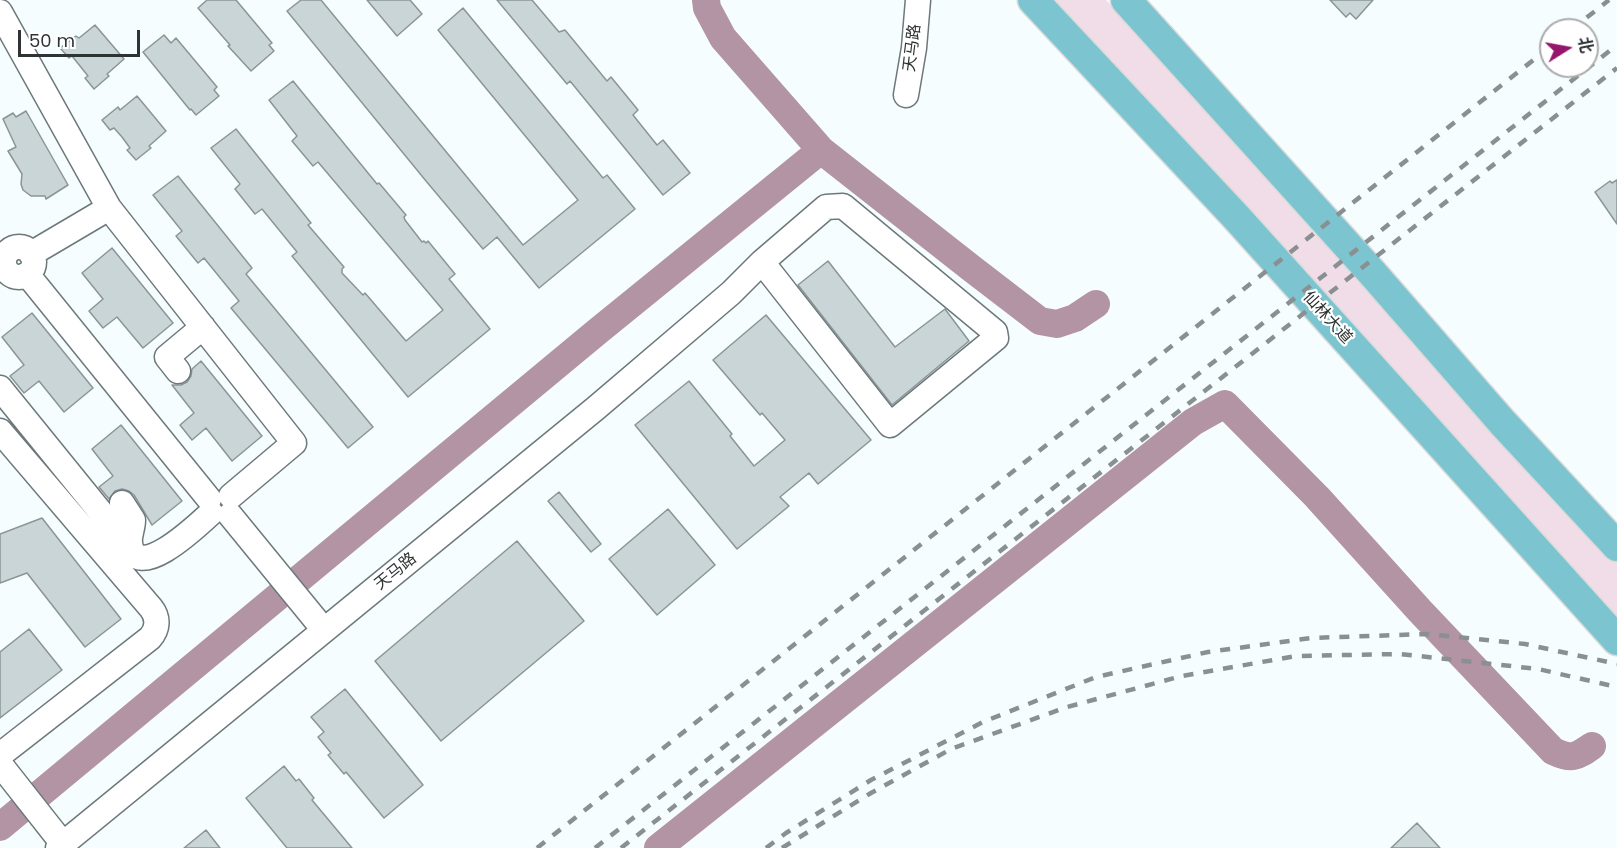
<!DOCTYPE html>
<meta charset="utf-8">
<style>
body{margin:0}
#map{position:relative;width:1617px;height:848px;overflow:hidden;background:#f6fdff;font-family:Poppins,"Noto Sans SC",sans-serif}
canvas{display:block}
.north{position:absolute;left:1539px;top:18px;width:60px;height:60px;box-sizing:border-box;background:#fff;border:2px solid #abadad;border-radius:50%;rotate:79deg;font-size:16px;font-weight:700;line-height:24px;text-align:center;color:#2e3333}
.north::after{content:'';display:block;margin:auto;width:21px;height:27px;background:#96166e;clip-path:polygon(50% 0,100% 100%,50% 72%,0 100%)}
.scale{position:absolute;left:18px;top:30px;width:122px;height:27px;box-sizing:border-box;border:3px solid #2e3333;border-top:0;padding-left:8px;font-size:18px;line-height:21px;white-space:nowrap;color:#2e3333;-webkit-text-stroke:4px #fff;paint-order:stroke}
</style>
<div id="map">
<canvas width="1617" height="848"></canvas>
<div class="north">北</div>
<div class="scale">50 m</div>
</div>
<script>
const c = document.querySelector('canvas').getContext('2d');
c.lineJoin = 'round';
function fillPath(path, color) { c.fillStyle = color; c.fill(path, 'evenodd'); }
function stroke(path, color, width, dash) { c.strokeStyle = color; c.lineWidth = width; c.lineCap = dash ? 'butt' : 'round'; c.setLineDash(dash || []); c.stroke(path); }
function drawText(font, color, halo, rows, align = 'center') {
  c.font = font + ' Poppins,"Noto Sans SC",sans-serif'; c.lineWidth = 4.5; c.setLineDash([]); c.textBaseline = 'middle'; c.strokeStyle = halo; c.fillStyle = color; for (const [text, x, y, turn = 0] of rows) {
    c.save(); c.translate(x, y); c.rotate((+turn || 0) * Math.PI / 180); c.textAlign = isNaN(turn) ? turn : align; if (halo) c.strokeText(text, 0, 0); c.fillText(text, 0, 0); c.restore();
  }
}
fillPath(new Path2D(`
 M1051 0H1106L1617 558V617L1576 576Z`), '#f1dde7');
stroke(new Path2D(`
 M706 0 707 8 723 38 821 150 971 268 1040 321 1057 324 1075 318 1096 304
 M0 827 598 331 821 150
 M658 848 1193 422 1225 404 1317 497 1420 611 1553 751C1572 760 1576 757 1592 746`), '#b294a4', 28);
const building = new Path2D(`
 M207 0H236L272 43 269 45 274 51 251 71 228 46 230 45 198 8Z
 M301 0H321L523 245 578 200 438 30 463 8 603 178 607 175 635 209 539 288 497 237 483 249 426 181 287 11Z
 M367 0H410L422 14 397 36Z
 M497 0H532L559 32 565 30 607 81 611 77 638 110 633 115 657 145 663 140 690 173 663 195 570 81 567 84Z
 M1330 0H1373L1356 19 1350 13 1346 17Z
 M95 25 124 59 107 74 109 76 94 89 85 78 88 76 72 56 69 58 60 48 76 36 79 38Z
 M164 35 171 43 176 38 217 87 214 90 219 96 196 115 191 109 190 110 143 52Z
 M293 81 377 184 379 183 406 215 404 217 405 220 422 242 424 241 426 243 428 241 455 274 449 279 490 329 408 397 292 256 297 252 262 209 255 214 235 189 240 184 211 148 236 129 311 223 308 225 344 267 342 269V273L361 293 363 295 365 293 406 341 443 310 318 162 313 166 292 141 297 136 269 100Z
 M137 96 166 131 149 146 151 148 136 160 127 150 130 148 122 137 114 128 110 130 102 120 118 107 120 110Z
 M26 111 68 185 46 199 45 196H31L23 190 21 184 22 174 8 151 16 147 3 119 13 113 16 117Z
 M178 176 252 268 246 274 373 427 348 448 231 308 239 301 204 258 198 263 176 236 182 231 153 195Z
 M1617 180V224L1595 192 1610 181 1612 183Z
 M112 248 173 323 143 348 117 317 103 328 89 311 103 299 82 273Z
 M828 261 895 347 945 309 969 341 892 405 798 285Z
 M32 313 93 388 64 412 39 381 24 393 10 376 24 365 2 337Z
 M766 315 871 440 818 484 809 473 780 497 789 506 737 549 635 425 689 381 732 434 730 436 754 466 785 440 762 413 760 415 713 360Z
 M201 361 262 436 232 461 206 428 192 440 180 425 194 413 172 385H181L187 382 191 376 192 369Z
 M121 425 182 501 152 525 134 495 129 491 122 489 115 491 109 499 99 487 113 476 92 449Z
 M559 492 601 544 591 552 548 501Z
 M668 509 715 565 657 615 609 559Z
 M42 518 121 619 85 647 27 573 0 583V534Z
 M517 541 584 621 441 741 375 661Z
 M29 629 62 670 0 718V652Z
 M345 689 423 785 384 818 346 772 344 774 328 755 331 753 318 737 324 732 311 717Z
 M284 766 296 781 299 779 314 798 312 800 352 848H287L246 798Z
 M1417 823 1440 848H1391Z
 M206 830 220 848H184Z`);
fillPath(building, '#cad5d8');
stroke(building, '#8a9597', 1.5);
const minor = new Path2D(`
 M0 12 109 208 294 443 231 496
 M906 95 914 48 918 0
 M843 206 995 332 996 338 890 425 762 262 826 207Z
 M4 262a15 15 0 1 1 30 0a15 15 0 1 1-30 0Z
 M31 254 109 208
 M27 274 209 499
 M178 371 167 357 203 327
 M0 388 133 552
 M0 431 151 608C159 618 158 629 150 638L0 755
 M122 503 133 520C133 528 129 536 130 543 135 586 200 523 211 513
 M230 515 324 630
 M0 764 63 844
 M58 848 596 408 731 293 762 262`);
const major = new Path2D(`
 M1033 0 1237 218 1617 640
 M1126 0 1374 275 1502 422 1617 546`);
stroke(minor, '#6d787a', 27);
stroke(major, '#d9dada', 33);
stroke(minor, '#fff', 24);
stroke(major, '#7cc5d0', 30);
stroke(new Path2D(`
 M1571 30 1609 0
 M537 848 1551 46
 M595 848 1617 45
 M621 848 1617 68
 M766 848 786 833 871 780 983 722 1096 677 1208 652 1311 638 1427 634 1525 644 1617 664
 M782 848 871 793 951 749 1067 707 1182 676 1296 656 1400 654 1538 669 1617 687`), '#8a9091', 4.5, [10, 10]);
drawText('16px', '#2e3333', '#fff', [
 ["天马路",913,48,-83],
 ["仙林大道",1327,318,48],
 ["天马路",396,572,-39]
]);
</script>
